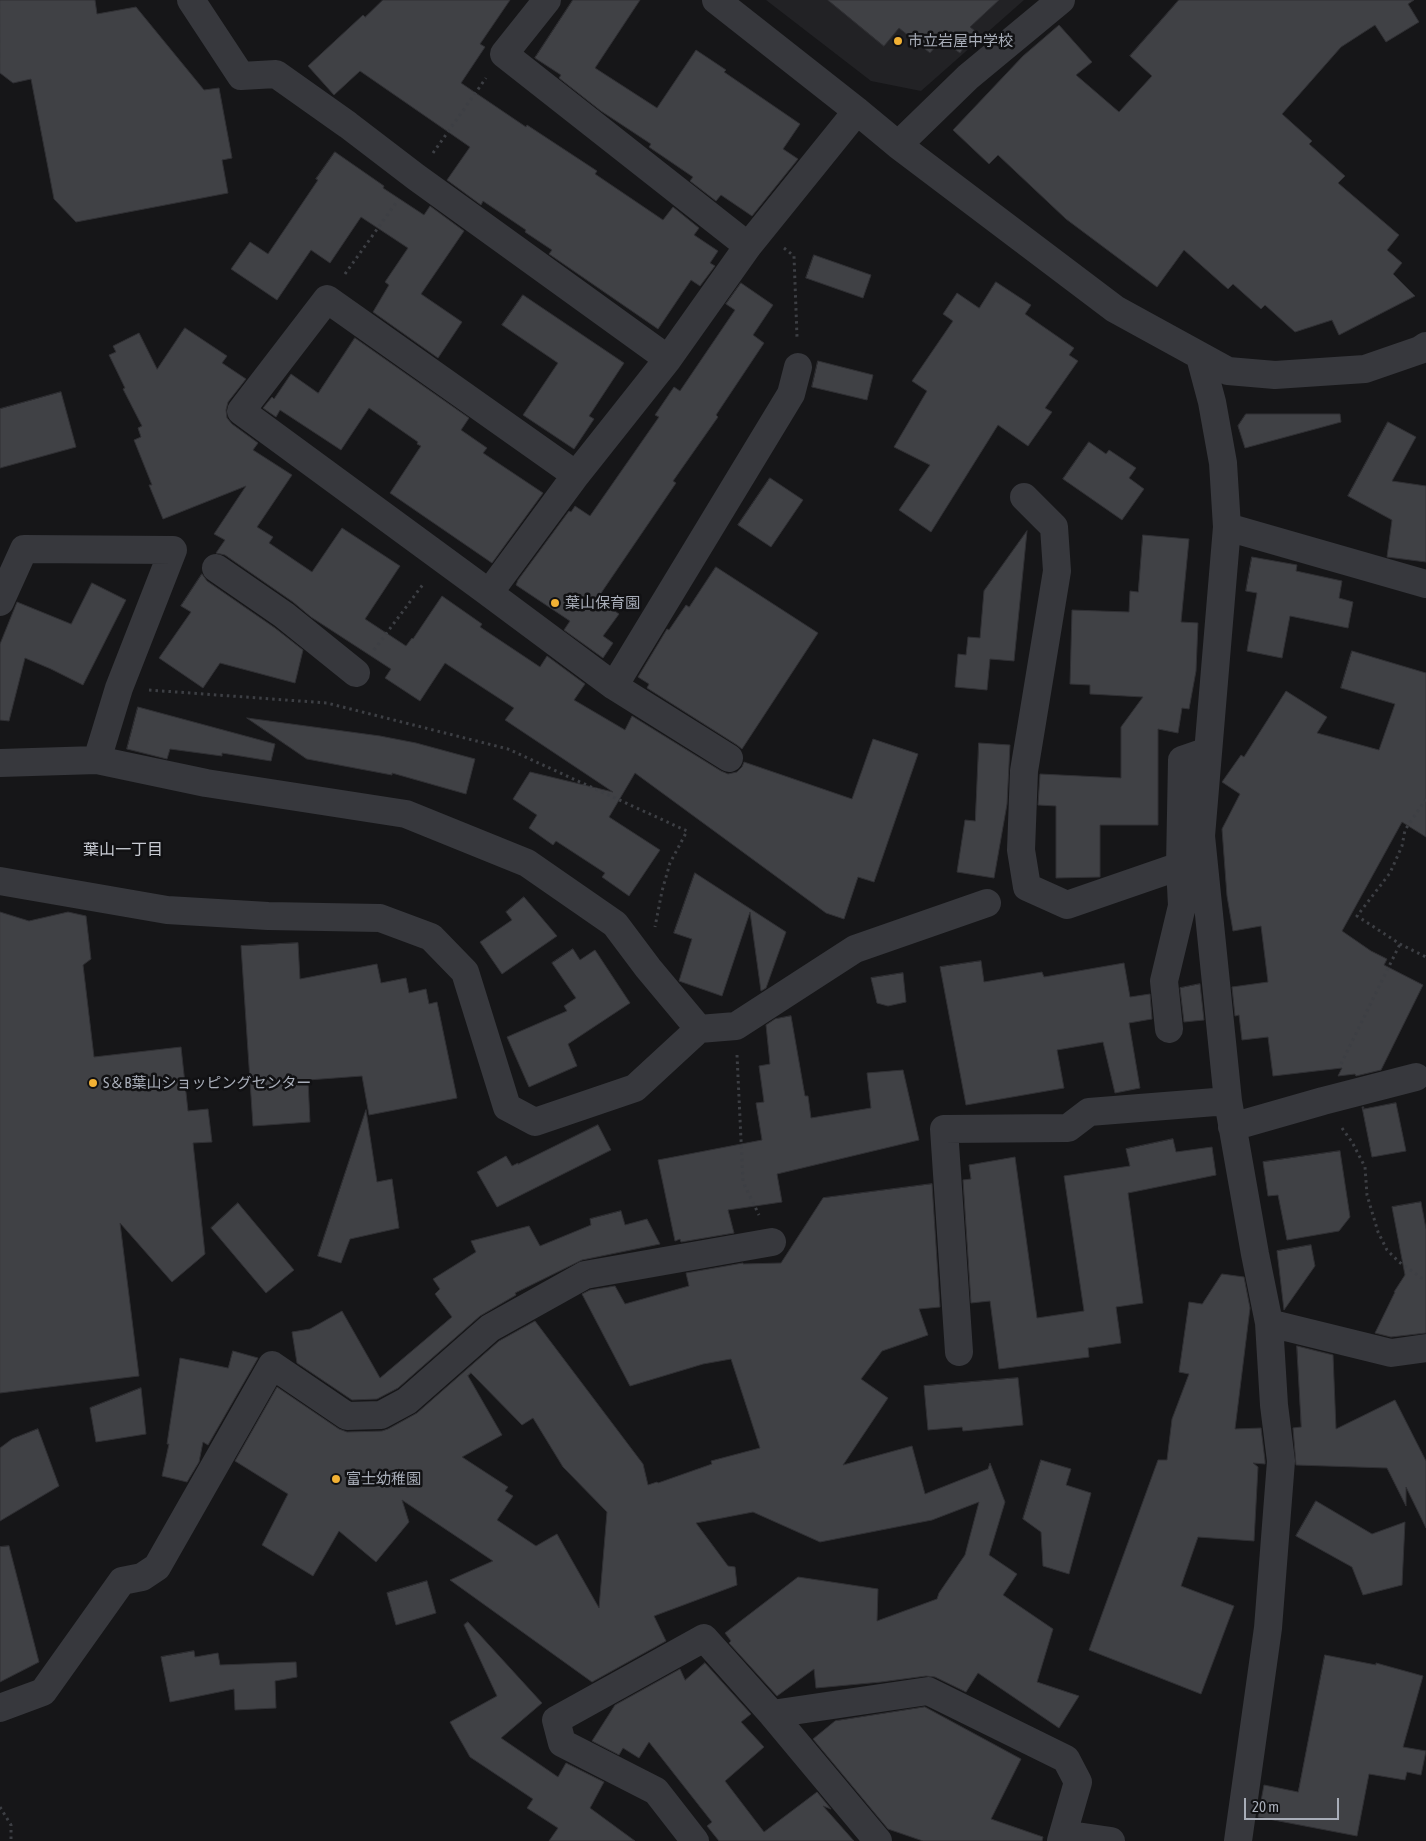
<!DOCTYPE html>
<meta charset="utf-8">
<style>
body{margin:0}
#map{position:relative;width:1426px;height:1841px;overflow:hidden;background:#161618;font-family:"Asap Condensed",sans-serif}
canvas{display:block}
.scale{position:absolute;left:1244px;top:1798px;width:95px;height:22px;box-sizing:border-box;border:2px solid #a8adb8;border-top:0;padding-left:6px;font-size:15px;line-height:18px;white-space:nowrap;color:#a8adb8;-webkit-text-stroke:4px #111113;paint-order:stroke}
</style>
<div id="map">
<canvas width="1426" height="1841"></canvas>
<div class="scale">20 m</div>
</div>
<script>
const c = document.querySelector('canvas').getContext('2d');
c.lineJoin = 'round';
function fillPath(path, color) { c.fillStyle = color; c.fill(path, 'evenodd'); }
function stroke(path, color, width, dash) { c.strokeStyle = color; c.lineWidth = width; c.lineCap = dash ? 'butt' : 'round'; c.setLineDash(dash || []); c.stroke(path); }
function drawText(font, color, halo, rows, align = 'center') {
  c.font = font + ' "Asap Condensed","Noto Sans JP",sans-serif'; c.lineWidth = 5; c.setLineDash([]); c.textBaseline = 'middle'; c.strokeStyle = halo; c.fillStyle = color; for (const [text, x, y, turn = 0] of rows) {
    c.save(); c.translate(x, y); c.rotate((+turn || 0) * Math.PI / 180); c.textAlign = isNaN(turn) ? turn : align; if (halo) c.strokeText(text, 0, 0); c.fillText(text, 0, 0); c.restore();
  }
}
fillPath(new Path2D(`
 M766 0H1024L921 91 871 81Z`), '#222225');
const building = new Path2D(`
 M0 0H95L97 14 136 7 204 90 219 88 232 158 222 160 228 193 76 222 54 199 31 79 13 83 0 73Z
 M383 0H510L480 44 485 47 461 83 526 127 527 125 597 171 595 174 663 220 673 207 699 228 694 235 718 251 710 263 715 266 700 286 691 280 658 329 549 254 552 250 525 232 526 230 483 201 481 205 447 180 470 147 360 71 334 95 308 66 363 15 365 17Z
 M573 0H640L595 68 657 108 696 50 726 70 724 72 800 124 783 149 798 159 752 216 721 195 716 201 690 181 693 177 649 147 651 144 601 111 559 78 561 75 535 58Z
 M828 0H999L970 27 975 31 960 53 941 40 930 53 899 28 884 46Z
 M1179 0H1414L1408 4 1419 22 1386 42 1375 25 1341 47 1282 114 1312 141 1309 144 1345 176 1338 183 1399 235 1387 250 1402 263 1393 274 1415 296 1339 335 1332 320 1295 332 1265 305 1261 309 1233 284 1228 289 1184 250 1157 287 1066 219 998 155 989 164 953 130 1023 56 1059 25 1092 62 1076 75 1119 112 1152 76 1130 56Z
 M335 152 384 186 383 188 424 215 430 206 464 231 421 294 462 322 438 358 373 312 389 285 385 282 408 248 361 217 330 263 311 250 277 300 231 269 250 242 268 254 318 180 316 179Z
 M814 255 871 275 863 298 806 278Z
 M996 282 1031 305 1025 314 1074 348 1069 355 1078 361 1045 408 1052 412 1028 446 998 425 931 532 899 510 930 465 894 447 927 391 912 381 953 321 943 314 957 293 979 308Z
 M741 283 773 305 753 335 764 343 716 415 718 417 673 481 676 483 597 599 619 614 603 636 613 643 603 658 564 630 570 621 516 585 518 580 569 511 571 512 575 506 590 516 659 417 655 415 674 387 680 391 735 310 726 304Z
 M523 295 624 363 589 416 594 419 574 449 523 415 558 363 502 325Z
 M185 328 227 356 222 363 246 379 228 402 226 410 227 418 232 424 258 443 253 450 292 475 257 527 273 537 269 543 312 572 342 528 400 566 365 619 406 646 412 638 413 639 442 596 482 624 480 627 540 667 547 656 585 684 574 700 625 730 632 716 721 771 728 774 737 772 742 767 744 762 852 799 873 739 918 754 874 882 858 877 844 919 826 913 635 773 609 817 660 850 629 896 602 877 605 873 556 841 553 845 529 828 537 815 513 799 530 772 613 792 505 720 514 708 445 663 420 701 385 678 391 669 311 617 293 602 225 555 216 553 225 540 214 534 246 486 163 519 149 485H152L134 440 141 437 138 428 142 426 123 389 125 388 109 355 116 352 113 346 139 333 157 369Z
 M355 338 469 418 461 430 487 448 483 453 543 493 492 563 390 493 421 446 417 444 418 442 369 408 341 450 280 410 276 417 263 408 272 397 274 399 291 374 318 393Z
 M818 361 873 375 867 400 812 387Z
 M61 392 76 447 0 468V409Z
 M1246 414H1340L1341 422 1245 448 1238 426Z
 M1388 422 1416 437 1392 481 1426 486V562L1387 557 1392 520 1348 496Z
 M1089 442 1106 454 1109 450 1136 468 1129 478 1144 489 1122 520 1063 479Z
 M770 478 803 500 771 547 738 525Z
 M1027 531 1014 661 990 659 987 690 955 687 958 654 966 655 968 637 980 638 984 591Z
 M1143 535 1189 539 1181 622 1198 623 1196 671 1189 709 1182 708 1178 733 1158 729V825H1100V877L1056 878V806L1038 805 1040 774 1121 778V727L1143 697 1090 694V685L1070 684 1072 610 1129 612 1130 591 1138 592Z
 M1252 557 1297 565 1296 571 1342 581 1339 598 1353 602 1348 628 1290 616 1282 658 1247 651 1257 593 1246 591Z
 M716 567 818 633 742 749 737 745 647 688 649 684 638 677 667 629 669 630 686 605 689 607Z
 M202 574 207 581 275 628 303 650 295 683 220 663 203 688 159 658 191 612 181 606Z
 M92 583 126 600 83 685 51 669 25 658 9 721 0 720V644L17 602 71 624Z
 M1352 651 1426 673V837L1402 822 1342 931 1371 951 1387 959 1384 965 1423 985 1381 1070 1356 1076 1355 1074 1338 1076 1342 1068 1273 1076 1268 1037 1242 1040 1239 1015 1235 1016 1232 987 1268 982 1261 926 1233 931 1227 896 1222 829 1240 794 1222 782 1241 755 1244 757 1286 691 1327 717 1317 733 1379 750 1395 704 1341 688Z
 M138 707 275 744 271 761 222 753V756L170 749 167 759 127 749Z
 M247 718 380 736 416 743 475 759 466 794 392 773V775L307 759Z
 M979 743 1010 745 1007 804 994 878 957 872 965 820 975 821Z
 M695 873 786 932 766 988 761 991 750 912 722 996 679 981 692 939 674 933Z
 M524 897 557 936 502 974 480 942 512 920 506 912Z
 M0 912 29 921 68 912 86 916 91 959 83 965 94 1057 181 1047 188 1111 208 1109 212 1142 193 1143 205 1254 172 1282 120 1223 139 1376 0 1393Z
 M298 943 300 979 377 964 381 983 406 978 409 993 426 989 429 1004 437 1002 457 1098 369 1115 362 1076 308 1080 310 1122 253 1126 241 946Z
 M573 949 580 960 595 950 630 1003 568 1044 577 1066 529 1087 507 1037 567 1011 564 1006 576 998 552 963Z
 M981 961 984 982 1042 972 1044 977 1124 963 1130 997 1150 994 1152 1019 1129 1023 1140 1088 1115 1093 1103 1042 1057 1050 1064 1088 966 1105 940 967Z
 M903 973 906 1002 888 1006 877 1003 871 978Z
 M1200 984 1204 1020 1184 1022 1180 988Z
 M791 1016 805 1096H808L811 1118 871 1108 867 1073 903 1070 919 1140 777 1174 782 1202 728 1210 734 1233 681 1242 680 1239 675 1241 658 1160 762 1140 756 1103 764 1102 759 1066 770 1064 766 1025 775 1019Z
 M1396 1103 1406 1151 1372 1157 1362 1107H1364L1363 1109Z
 M366 1110 377 1182 392 1179 399 1228 350 1239 341 1263 318 1256Z
 M598 1125 611 1150 497 1207 477 1172 506 1156 512 1166 518 1163V1164Z
 M1173 1139 1176 1152 1212 1147 1216 1175 1128 1193 1143 1303 1116 1307 1121 1343 1088 1348 1089 1357 999 1369 990 1301 971 1303 963 1180 971 1179 969 1165 1015 1157 1037 1318 1084 1311 1064 1176 1130 1166 1126 1149Z
 M1340 1151 1350 1217 1339 1231 1287 1240 1278 1195 1268 1196 1263 1162Z
 M932 1184 940 1307 919 1309 928 1335 882 1351 861 1379 888 1398 843 1465 912 1446 925 1494 988 1469 990 1463 1005 1502 989 1555 1017 1574 1003 1595 1053 1629 1037 1682 1079 1696 1059 1728 978 1673 966 1692 935 1677 926 1676 881 1682 816 1688 814 1669 777 1696 729 1643 731 1641 725 1633 798 1577 878 1589 877 1621 937 1599 939 1593 965 1555 979 1502 932 1520 820 1542 753 1512 696 1523 728 1566 735 1567 737 1585 654 1616 666 1641 592 1682 450 1580 493 1561 402 1500 409 1522 376 1562 339 1531 313 1576 262 1545 288 1494 235 1461 277 1387 339 1429 347 1432 382 1431 388 1429 417 1413 499 1341 535 1321 643 1464 648 1485 657 1482 658 1483 712 1464 711 1461 760 1448 731 1359 703 1364 630 1386 582 1294 590 1290 615 1286 625 1304 689 1286 686 1273 743 1263V1264L781 1263 823 1198ZM471 1373 522 1425 533 1418 563 1467 607 1512 599 1608 557 1534 536 1546 497 1520 513 1496 505 1491 508 1487 462 1457 502 1435 468 1376Z
 M1421 1202 1426 1229V1333L1391 1337 1375 1333 1395 1292H1394L1405 1275 1392 1207Z
 M238 1203 294 1270 266 1293 211 1228Z
 M621 1211 625 1225 647 1219 660 1244 582 1260 515 1293 516 1295 480 1316 398 1388 377 1399 352 1400 297 1363 292 1332 310 1329 342 1311 380 1378 452 1317 435 1294 440 1289 433 1279 476 1252 471 1241 529 1226 540 1246 591 1225 590 1219Z
 M1311 1245 1315 1266 1284 1310 1277 1251Z
 M1222 1274 1244 1277 1250 1308 1235 1429 1261 1428 1265 1461V1464L1253 1463 1258 1467 1254 1541 1198 1537 1181 1586 1234 1606 1201 1694 1089 1650 1158 1460H1167L1172 1419 1189 1374 1179 1372 1189 1302 1202 1304Z
 M1297 1346 1333 1355 1336 1429 1395 1400 1426 1461V1528L1406 1487V1506L1387 1468 1296 1465 1293 1428 1301 1427Z
 M233 1351 258 1358 208 1445 203 1442 199 1462 187 1482 162 1476 169 1444H167L180 1358 228 1368Z
 M1018 1378 1023 1425 963 1431 962 1427 928 1430 924 1386Z
 M141 1388 146 1434 96 1442 90 1408Z
 M38 1429 59 1486 0 1521V1448L12 1439Z
 M1041 1460 1071 1469 1066 1485 1091 1493 1069 1574 1043 1566 1041 1532 1023 1519Z
 M1316 1501 1372 1534 1405 1522 1402 1585 1363 1595 1352 1567 1296 1536Z
 M9 1546 39 1662 0 1682V1547Z
 M427 1581 436 1613 396 1625 387 1593Z
 M468 1622 542 1703 501 1738 558 1777 566 1763 604 1782 590 1808 635 1841H549L558 1828 527 1808 533 1799 470 1757 450 1722 497 1696 464 1625Z
 M194 1651 195 1657 218 1653 220 1665 296 1662 297 1677 275 1681 276 1708 235 1710 234 1689 170 1702 161 1657Z
 M1325 1655 1376 1665V1663L1423 1676 1403 1747 1426 1751 1421 1775 1407 1772 1405 1780 1369 1774 1357 1836 1258 1817 1264 1785 1298 1792Z
 M705 1663 751 1714 741 1722 764 1747 725 1781 764 1832 817 1792 831 1809 823 1806 854 1841H719L707 1826 712 1822 649 1742 639 1758 623 1748 619 1755 592 1741 615 1705 680 1669 685 1680Z
 M925 1707 1021 1759 991 1819 1043 1837 1042 1841H923L888 1829 813 1739 835 1721Z`);
fillPath(building, '#404145');
stroke(building, '#303034', 1);
stroke(new Path2D(`
 M433 153 486 78
 M784 248 794 256 797 337
 M345 274 398 200
 M374 650 424 583
 M149 690 327 703 508 749 687 831 670 863 662 891 655 927
 M1426 799 1405 830 1402 846 1390 873 1357 916 1400 944 1426 957
 M737 1055 743 1182 759 1215
 M1341 1064 1400 944
 M1342 1128 1352 1142 1365 1167 1367 1195 1378 1232 1387 1250 1399 1262 1426 1281
 M0 1807 11 1825V1841`), '#3d3f44', 3, [2.5, 4]);
stroke(new Path2D(`
 M191 0 241 76 276 74 348 125 416 177 668 359
 M547 0 504 54 748 246
 M716 0 857 111 898 145 1115 309 1228 371 1275 375 1365 369 1420 350 1426 346
 M898 145 968 77 1061 0
 M1200 357 1212 402 1223 463 1227 527 1201 836 1228 1101 1255 1254 1269 1323 1274 1405 1281 1461 1268 1628 1238 1841
 M576 475 327 299 241 411 489 593 576 475 668 359 748 246 857 111
 M1024 497 1054 527 1057 571 1024 771 1021 850 1027 887 1067 905 1180 866 1182 760 1208 751
 M1227 527 1426 584
 M216 568 284 615 356 673
 M489 593 614 686 729 758
 M0 602 24 549 173 550 119 688 97 760 0 763
 M614 686 791 394 798 367
 M97 760 206 783 406 814 527 863 615 924 648 968 699 1029
 M0 881 167 910 268 916 380 918 431 937 465 972 507 1107 535 1122 635 1088 699 1029 736 1026 855 949 987 903
 M1169 1029 1164 981 1182 906 1180 866
 M1232 1127 1323 1101 1416 1077
 M1269 1323 1391 1353 1426 1348
 M959 1352 944 1129 1068 1128 1089 1112 1228 1101
 M0 1708 43 1692 122 1581 142 1577 157 1567 272 1365 347 1416 381 1415 407 1401 490 1328 585 1275 772 1242
 M772 1714 928 1691 1066 1759 1078 1782 1061 1841
 M1063 1834 1111 1841
 M695 1841 656 1791 562 1743 556 1720 704 1638 772 1714 878 1841`), '#37383d', 28);
for (const [x, y, r, color] of [
 [898,41,5,"#f2b134"],
 [555,603,5,"#f2b134"],
 [93,1083,5,"#f2b134"],
 [336,1479,5,"#f2b134"]
]) { const dot = new Path2D(); dot.arc(x, y, r, 0, 2 * Math.PI); c.fillStyle = color; c.fill(dot); stroke(dot, '#111113', 2); }
drawText('15px', '#a8adb8', '#111113', [
 ["市立岩屋中学校",908,41],
 ["葉山保育園",565,603],
 ["S＆B葉山ショッピングセンター",103,1083],
 ["富士幼稚園",346,1479]
], 'left');
drawText('16px', '#c9ccd4', '#111113', [
 ["葉山一丁目",123,850]
]);
</script>
